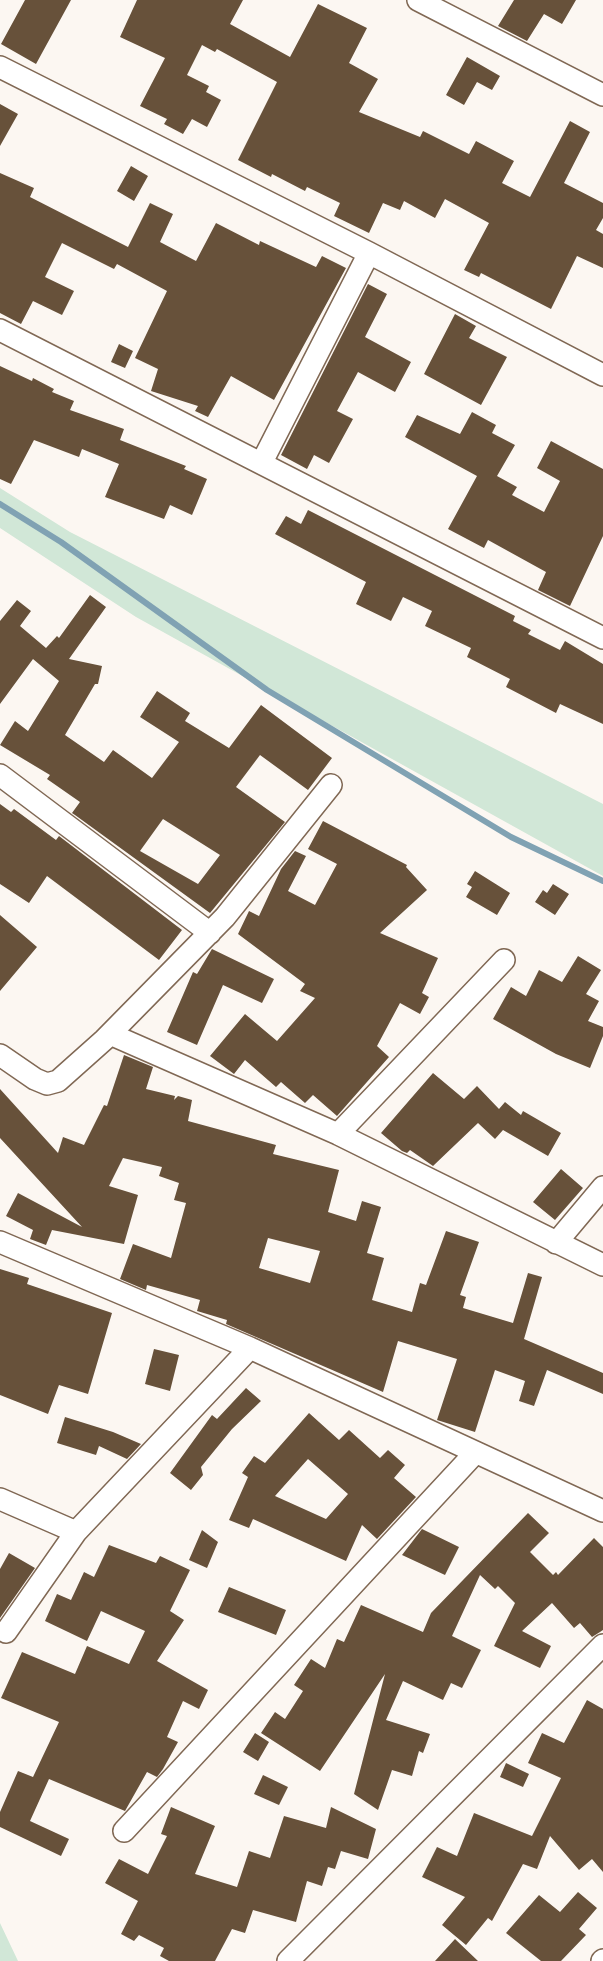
<!DOCTYPE html>
<style>
body{margin:0}
canvas{display:block;background:#fcf7f2}
</style>
<canvas width="603" height="1961"></canvas>
<script>
const c = document.querySelector('canvas').getContext('2d');
c.lineJoin = 'round';
function fillPath(path, color) { c.fillStyle = color; c.fill(path, 'evenodd'); }
function stroke(path, color, width, dash) { c.strokeStyle = color; c.lineWidth = width; c.lineCap = dash ? 'butt' : 'round'; c.setLineDash(dash || []); c.stroke(path); }
fillPath(new Path2D(`
 M0 488 70 532 603 804V876L136 617 0 528Z
 M0 1923 18 1961H0Z`), '#d1e7d7');
stroke(new Path2D(`
 M0 504 61 542 267 690 511 837 603 881`), '#80a2b3', 6);
fillPath(new Path2D(`
 M25 0H71L36 64 1 44Z
 M137 0H243L230 24 290 57 318 4 367 28 349 63 378 79 359 112 420 137 423 131 469 154 476 141 514 161 502 183 530 197 570 121 590 132 564 183 603 203V218L596 230 603 234V268L577 256 551 309 481 273 479 277 464 270 489 223 445 199 435 218 404 201 400 210 383 203 369 233 334 216 340 203 307 187 305 191 272 174 271 177 238 160 277 82 217 49 215 52 202 45 187 75 209 86 206 92 221 100 207 127 192 119 183 134 164 124 167 119 140 106 165 58 120 37Z
 M514 0H576L562 24 544 14 527 41 498 26Z
 M467 57 500 76 492 90 477 82 464 105 446 95Z
 M0 104 18 114 0 146Z
 M131 166 148 176 134 201 117 191Z
 M0 173 34 188 30 197 128 247 150 203 173 214 160 242 196 261 216 223 259 245 260 241 316 267 322 256 346 268 274 400 231 376 208 417 195 411 198 406 151 391 158 369 135 358 167 291 117 264 114 269 62 243 45 277 74 291 62 315 33 301 21 324 0 313Z
 M368 284 387 294 365 337 411 362 395 392 358 372 337 411 353 419 329 463 314 455 307 469 281 455Z
 M455 314 476 326 469 338 507 357 481 405 424 374Z
 M119 344 133 351 125 368 111 362Z
 M0 366 32 381 33 378 54 389 52 392 74 401 70 410 124 429 120 440 186 466 184 469 207 479 192 515 170 505 164 519 105 497 119 464 82 449 79 457 34 440 11 484 0 479Z
 M472 412 496 425 492 433 515 445 497 476 517 487 512 495 544 512 560 481 537 468 551 441 603 469V536L570 606 538 590 546 572 488 540 484 548 448 529 477 476 405 437 417 415 460 434Z
 M308 510 515 616 513 621 531 630 528 634 560 650 565 641 603 664V724L560 704 556 713 506 687 510 679 467 657 471 648 425 626 432 611 403 597 391 621 356 604 366 582 275 534 286 516 301 524Z
 M90 595 106 607 69 659 102 666 98 684H95L65 735 104 762 113 750 152 778 179 742 140 717 157 691 190 713 185 721 229 748 261 705 332 758 308 790 260 755 236 787 285 822 210 913 75 815 72 813 80 802 47 779 50 775 0 745 15 721 28 731 59 681 33 659 0 704V621L17 600 31 611 20 626 46 648 57 636 59 638ZM163 819 220 855 198 884 140 851Z
 M0 804 11 812 14 809 56 840 59 836 182 930 159 960 47 876 29 903 0 884Z
 M323 821 407 865 406 867 427 890 380 933 438 958 422 993 429 997 420 1014 400 1003 377 1046 389 1057 337 1116 313 1095 305 1103 281 1082 276 1087 245 1060 234 1074 210 1056 245 1014 277 1041 315 998 300 991 305 984 238 934 249 911 259 916 281 869 295 851 306 856 288 891 315 905 337 864 308 849Z
 M475 871 510 893 497 915 466 897 472 887 467 884Z
 M553 884 569 894 555 915 535 902 543 890 547 893Z
 M0 915 37 947 0 991Z
 M212 949 274 979 262 1003 223 985 197 1045 167 1032 193 972 197 974Z
 M578 956 601 970 586 994 599 1001 588 1021 603 1027V1036L590 1068 556 1054 493 1019 511 987 526 996 539 970 562 982Z
 M124 1055 153 1067 146 1089 175 1096 174 1100 178 1096 192 1100 188 1121 276 1145 273 1154 339 1170 328 1212 356 1221 362 1201 381 1207 367 1253 384 1258 372 1300 412 1312 420 1283 426 1285 446 1231 479 1242 460 1295 466 1297 463 1308 513 1323 528 1273 542 1277 524 1339 603 1373V1394L547 1370 534 1406 519 1401 525 1381 495 1370 475 1432 437 1420 457 1359 398 1341 383 1392 226 1324 227 1320 197 1311 200 1300 147 1285 146 1290 120 1279 133 1244 171 1258 186 1203 174 1200 179 1183 159 1176 162 1167 123 1158 109 1186 138 1195 124 1244 52 1230 46 1245 30 1239 33 1230 6 1216 18 1193 82 1227 0 1138V1089L58 1153 63 1137 84 1145 104 1105 107 1106ZM268 1238 320 1251 310 1283 259 1268Z
 M433 1073 464 1099 477 1086 499 1109 505 1102 521 1115 523 1111 561 1133 548 1156 503 1130 495 1139 478 1123 433 1166 410 1150 407 1153 402 1151 381 1133Z
 M561 1169 583 1188 555 1220 533 1202Z
 M0 1269 29 1278 27 1284 112 1313 88 1394 59 1385 48 1414 0 1395Z
 M154 1349 179 1355 170 1391 145 1384Z
 M246 1388 261 1401 232 1429 201 1467 203 1475 191 1490 170 1473 212 1415 217 1419Z
 M309 1413 339 1440 349 1430 380 1458 388 1450 405 1465 394 1478 416 1497 377 1539 362 1525 346 1561 253 1519 249 1528 229 1520 248 1477 242 1473 254 1456 265 1463ZM308 1459 348 1494 326 1519 275 1496Z
 M65 1417 113 1432 141 1444 127 1459 99 1446 96 1455 57 1443Z
 M528 1513 549 1533 530 1552 553 1575 556 1572 558 1575 594 1538 603 1547V1630L600 1632 592 1637 580 1623 574 1628 552 1603 522 1631 551 1646 540 1668 494 1646 515 1603 498 1586 495 1589 480 1575 452 1636 481 1650 462 1688 451 1683 443 1700 403 1681 386 1720 430 1734 423 1753 419 1751 412 1776 392 1770 378 1810 354 1794 385 1674 320 1771 261 1733 275 1712 285 1719 303 1691 294 1685 311 1659 325 1668 337 1639 344 1642 361 1605 423 1632 431 1613Z
 M422 1529 459 1547 445 1575 402 1555Z
 M202 1530 218 1542 207 1568 189 1560Z
 M109 1545 156 1563 160 1556 190 1570 170 1611 184 1620 157 1661 208 1690 199 1709 183 1701 167 1737 178 1742 163 1769 157 1777 147 1772 125 1811 49 1779 30 1821 69 1839 61 1856 0 1827V1812L18 1771 33 1777 59 1722 1 1698 22 1652 75 1674 87 1646 129 1664 145 1631 101 1611 87 1641 45 1621 57 1594 71 1600 84 1572 94 1577Z
 M9 1553 35 1568 0 1618V1569Z
 M229 1587 286 1610 276 1635 218 1612Z
 M587 1700 603 1709V1872L592 1859 579 1870 550 1836 537 1869 523 1864 492 1921 488 1918 466 1945 442 1925 465 1897 422 1877 437 1847 457 1856 474 1813 532 1836 561 1778 528 1763 542 1733 564 1743Z
 M255 1733 269 1742 258 1761 243 1752Z
 M506 1763 529 1774 523 1787 500 1777Z
 M263 1775 288 1787 279 1805 254 1794Z
 M171 1807 215 1826 195 1874 237 1887 249 1851 270 1858 284 1816 326 1828 331 1807 376 1829 368 1859 341 1851 335 1869 328 1867 322 1886 307 1881 296 1922 253 1910 245 1933 232 1929 215 1961H169L160 1956 164 1948 139 1935 134 1941 121 1934 138 1901 105 1883 119 1859 148 1874 167 1836 161 1834Z
 M578 1892 597 1908 579 1929 586 1935 561 1961H541L506 1933 539 1895 560 1912Z
 M455 1939 478 1961H435Z`), '#67513a');
const street = new Path2D(`
 M418 0 603 95
 M0 67 369 253 603 375
 M0 330 603 638
 M262 462 369 253
 M0 775 210 933
 M110 1034 338 1134 603 1265
 M0 1055 35 1079 47 1084 58 1081 104 1040 225 917 331 785
 M338 1134 504 960
 M0 1242 250 1348 603 1511
 M556 1243 603 1187
 M0 1499 76 1532 250 1348
 M6 1632 76 1532
 M124 1831 475 1453
 M288 1961 603 1645
 M602 1961 603 1960`);
stroke(street, '#806854', 24);
stroke(street, '#fff', 21);
</script>
